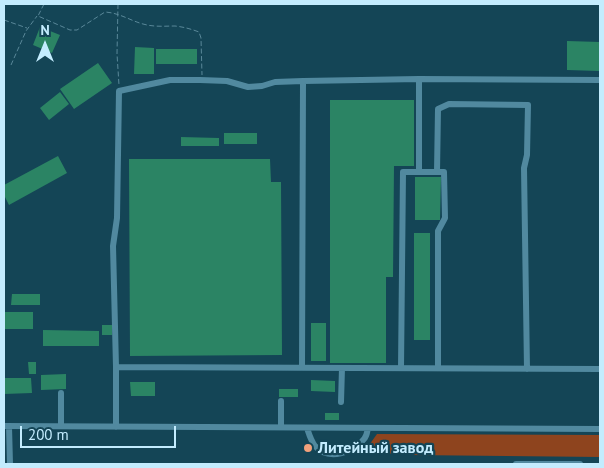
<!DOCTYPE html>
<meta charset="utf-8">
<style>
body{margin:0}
#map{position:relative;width:604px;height:468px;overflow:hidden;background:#144556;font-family:"PT Sans",sans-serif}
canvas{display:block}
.frame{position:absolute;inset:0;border:5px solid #c3ecfe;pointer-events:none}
.north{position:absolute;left:20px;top:20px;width:50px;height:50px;-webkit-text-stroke:4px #144556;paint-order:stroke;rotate:0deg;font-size:14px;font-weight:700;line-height:20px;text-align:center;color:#c3ecfe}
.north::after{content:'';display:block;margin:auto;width:18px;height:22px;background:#c3ecfe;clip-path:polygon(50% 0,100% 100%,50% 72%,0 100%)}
.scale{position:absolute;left:20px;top:426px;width:156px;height:22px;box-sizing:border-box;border:2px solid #c3ecfe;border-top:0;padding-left:6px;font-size:15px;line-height:18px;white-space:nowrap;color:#c3ecfe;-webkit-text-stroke:4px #144556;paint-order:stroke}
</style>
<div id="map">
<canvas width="604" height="468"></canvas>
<div class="frame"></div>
<div class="north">N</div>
<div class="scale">200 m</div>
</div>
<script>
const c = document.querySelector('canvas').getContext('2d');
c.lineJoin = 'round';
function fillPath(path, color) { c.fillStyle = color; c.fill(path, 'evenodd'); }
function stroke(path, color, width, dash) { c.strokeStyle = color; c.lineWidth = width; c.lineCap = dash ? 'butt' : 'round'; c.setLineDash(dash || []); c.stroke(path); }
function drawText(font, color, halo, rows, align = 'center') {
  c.font = font + ' "PT Sans",sans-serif'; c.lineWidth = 4.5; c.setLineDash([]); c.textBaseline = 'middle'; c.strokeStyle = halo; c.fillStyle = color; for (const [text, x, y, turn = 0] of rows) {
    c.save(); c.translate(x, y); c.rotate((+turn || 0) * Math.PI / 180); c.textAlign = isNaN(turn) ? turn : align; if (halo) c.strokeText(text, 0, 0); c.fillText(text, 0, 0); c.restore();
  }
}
fillPath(new Path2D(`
 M377 434 600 435V457L410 455 385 453 367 448Z`), '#8e441e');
fillPath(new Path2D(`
 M40 27 60 35 52 53 33 45Z
 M567 41 600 42V71L567 70Z
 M135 47 154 48V74H134Z
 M156 49H197V64H156Z
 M98 63 112 83 74 109 60 89Z
 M60 92 69 104 49 120 40 108Z
 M330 100H414V166H394L393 277H386V363H330Z
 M224 133H257V144H224Z
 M181 137 219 138V146H181Z
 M58 156 67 173 9 205 4 195V185Z
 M129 159H270L271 182H281L282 355 130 356Z
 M415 177H441L440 220H415Z
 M414 233H430V340H414Z
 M12 294H40V305H11Z
 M4 312H33V329H4Z
 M311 323H326V361H311Z
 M102 325H112V335H102Z
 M43 330 99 331V346H43Z
 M28 362H36V374H29Z
 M66 374V389L41 390V375Z
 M4 378H31L32 393 4 394Z
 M311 380 335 381V392L311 391Z
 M130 382H155V396H131Z
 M279 389H298V397H279Z
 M325 413H339V420H325Z`), '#2b8464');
stroke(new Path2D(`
 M44 4 38 16 70 30H77L105 12C121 13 132 22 147 25 157 27 166 26 175 26 184 27 191 29 199 32L201 38 202 75
 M118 4 117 54 119 85
 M4 20 27 28
 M11 65 26 31 37 16`), '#5a8899', 1, [5, 2.5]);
stroke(new Path2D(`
 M303 81 419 79 600 80
 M419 172H444L445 218 438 231V368
 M437 172 438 109 449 104 528 105 527 155 524 168 527 369
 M116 367 600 369
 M401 368 403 172H419V79
 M341 402 342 368
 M4 426 600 429
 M9 426 10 464
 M61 426V393
 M116 427V367L113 246 117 218 119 91 170 80H200L227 81 248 87 262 86 275 82 303 81 302 368
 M281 427V401
 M307 428C309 434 311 441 315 446 328 461 354 453 364 439 367 436 367 432 368 428
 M516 464H580`), '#51899f', 6);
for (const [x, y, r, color] of [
 [308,448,5,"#f1a17c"]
]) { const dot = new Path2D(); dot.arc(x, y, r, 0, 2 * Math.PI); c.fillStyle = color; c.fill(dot); stroke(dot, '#144556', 2); }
drawText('bold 16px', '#c3ecfe', '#144556', [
 ["Литейный завод",318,448]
], 'left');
</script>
